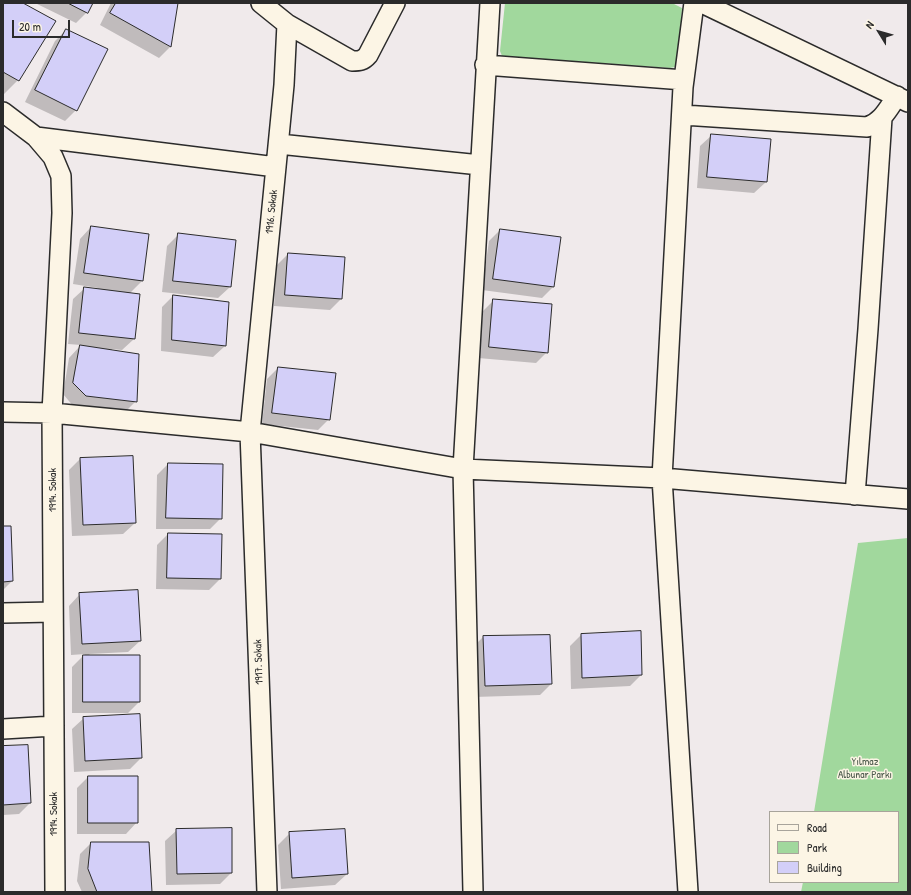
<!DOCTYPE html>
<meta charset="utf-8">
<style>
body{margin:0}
#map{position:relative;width:911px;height:895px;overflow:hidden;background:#f0eaeb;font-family:"Patrick Hand",sans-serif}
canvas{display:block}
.frame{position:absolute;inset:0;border:4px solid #2b2b2b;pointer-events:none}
.legend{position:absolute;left:769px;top:811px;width:130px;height:72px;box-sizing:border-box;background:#fcf5e5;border:1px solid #a8a49b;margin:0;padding:5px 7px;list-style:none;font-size:12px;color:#2b2b2b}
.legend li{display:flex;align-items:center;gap:8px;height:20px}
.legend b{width:20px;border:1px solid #a8a49b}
.north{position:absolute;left:859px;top:12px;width:40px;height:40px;-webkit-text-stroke:3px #fcf5e5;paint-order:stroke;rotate:307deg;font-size:11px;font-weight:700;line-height:16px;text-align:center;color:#2b2b2b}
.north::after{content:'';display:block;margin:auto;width:14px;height:18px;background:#2b2b2b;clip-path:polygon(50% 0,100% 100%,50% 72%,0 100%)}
.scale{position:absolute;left:12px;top:20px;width:58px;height:18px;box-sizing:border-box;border:2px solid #2b2b2b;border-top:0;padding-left:5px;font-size:12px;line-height:14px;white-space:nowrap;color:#2b2b2b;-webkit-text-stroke:3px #fcf5e5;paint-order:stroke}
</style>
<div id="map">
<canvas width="911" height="895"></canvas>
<div class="frame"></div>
<ul class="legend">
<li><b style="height:5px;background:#fcf5e5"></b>Road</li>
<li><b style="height:11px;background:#a1d89d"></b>Park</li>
<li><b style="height:11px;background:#d3cff8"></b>Building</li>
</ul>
<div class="north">N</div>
<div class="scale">20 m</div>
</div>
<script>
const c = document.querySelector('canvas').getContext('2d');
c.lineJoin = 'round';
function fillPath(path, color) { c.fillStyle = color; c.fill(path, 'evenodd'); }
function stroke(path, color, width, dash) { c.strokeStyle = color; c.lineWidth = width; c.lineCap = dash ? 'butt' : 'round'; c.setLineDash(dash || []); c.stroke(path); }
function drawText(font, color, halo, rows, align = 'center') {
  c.font = font + ' "Patrick Hand",sans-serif'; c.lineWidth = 3; c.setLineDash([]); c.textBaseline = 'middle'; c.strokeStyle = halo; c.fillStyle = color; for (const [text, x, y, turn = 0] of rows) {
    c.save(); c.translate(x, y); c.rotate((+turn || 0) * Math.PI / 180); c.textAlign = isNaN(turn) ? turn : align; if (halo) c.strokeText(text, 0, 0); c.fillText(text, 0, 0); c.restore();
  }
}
fillPath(new Path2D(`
 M505 3H672L682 8 678 63 675 67 670 68 502 56 500 51Z
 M908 538V892H801L803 882H898V812H814L858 543Z`), '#a1d89d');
fillPath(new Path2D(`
 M3 3H20L18 80 3 95Z
 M35 3H91L87 12 76 23Z
 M111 3H177L170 47 159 58 100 25Z
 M66 30 76 110 65 121 25 102 55 41Z
 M712 135 766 182 754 193 697 188 700 146Z
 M91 227 148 235 142 281 129 294 139 295 134 339 122 350 112 349V351L136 401 125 412 74 407 63 394 69 358 81 345 68 344 73 299 85 288 98 290V288L73 284 80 239Z
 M500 230 553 287 542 298 482 290 489 241Z
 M179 234 230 287 218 298 162 292 167 246Z
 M288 254 341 299 330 310 274 306 277 265Z
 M173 296 228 303 225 346 213 357 161 351 162 307Z
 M494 300 547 352 536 363 478 358 483 311Z
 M278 368 329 419 318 430 262 424 267 379Z
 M80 459 135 523 123 534 72 536 69 470Z
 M168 464 221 518 210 529H156L157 475Z
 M3 527 12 581 3 590Z
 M168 534 220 579 209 590 156 589 157 545Z
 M80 594 140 641 128 652 89 654 139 702 128 713H72V667L85 654 71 655 69 606Z
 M640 633 641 675 630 686 571 689 570 646 581 635Z
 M483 637 551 684 540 695 474 697 472 648Z
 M84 718 141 758 130 769 74 772 72 729Z
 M3 747 30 803 19 814 3 815Z
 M88 777H137V822L126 834H77V788Z
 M177 830 231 873 220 884 166 885 165 841Z
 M290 833 347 874 335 885 281 889 278 845Z
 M91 843 151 892H82L77 881 80 854Z`), '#0003');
const building = new Path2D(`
 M3 3H23L56 21 19 81 3 72Z
 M68 3H93L88 13Z
 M116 3H178L171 47 110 13Z
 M66 29 108 49 77 111 35 90Z
 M711 134 771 139 767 182 707 177Z
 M91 226 149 234 143 281 84 273Z
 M500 229 561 237 554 287 493 279Z
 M178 233 236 240 231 287 173 281Z
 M288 253 345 257 342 299 285 295Z
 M84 287 140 294 135 339 79 333Z
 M173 295 229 302 226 346 172 340Z
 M493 299 552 304 548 353 489 347Z
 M80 345 139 354 137 402 86 396 73 383Z
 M278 367 336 373 330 420 272 413Z
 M133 456 136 523 83 525 80 458Z
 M168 463 223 464 222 519 166 518Z
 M3 526H11L13 581 3 582Z
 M168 533 222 534 221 579 167 578Z
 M138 590 141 641 82 644 79 593Z
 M641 631 642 675 582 678 581 634Z
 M550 635 552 684 485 686 483 636Z
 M83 655H140V702H83Z
 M140 714 142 758 85 761 83 717Z
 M28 745 31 803 3 805V746Z
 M88 776H138V823H88Z
 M232 828V873L177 874 176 829Z
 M345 829 348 874 292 878 289 832Z
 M91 842H149L152 892H97L88 869Z`);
fillPath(building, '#d3cff8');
stroke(building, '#2b2b2b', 1);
const minor = new Path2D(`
 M261 3 287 24 284 85 250 432 267 892
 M702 3 908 102
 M287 24 352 61C359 61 363 61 368 55L395 3
 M485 65 684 80
 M3 112 36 137 53 157 61 176 62 213 52 413 55 892
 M683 115 867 127C882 122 888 109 897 96
 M36 137 276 167
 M279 144 480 165
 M3 412 52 413 250 432 463 469 662 478 908 499
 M855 495 868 329 882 118
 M3 613 53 612
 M3 729 54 726
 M473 892 463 469 490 3
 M688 892 662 478 683 87 694 3`);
stroke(minor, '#2b2b2b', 22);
stroke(minor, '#fcf5e5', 19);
drawText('11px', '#2b2b2b', '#fcf5e5', [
 ["1916. Sokak",272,212,-84],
 ["1914. Sokak",53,490,-90],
 ["1917. Sokak",259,662,-92],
 ["1914. Sokak",54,814,-90]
]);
drawText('11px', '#485648', '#fcf5e5', [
 ["Yılmaz",865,762],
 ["Albunar Parkı",865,775]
]);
</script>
